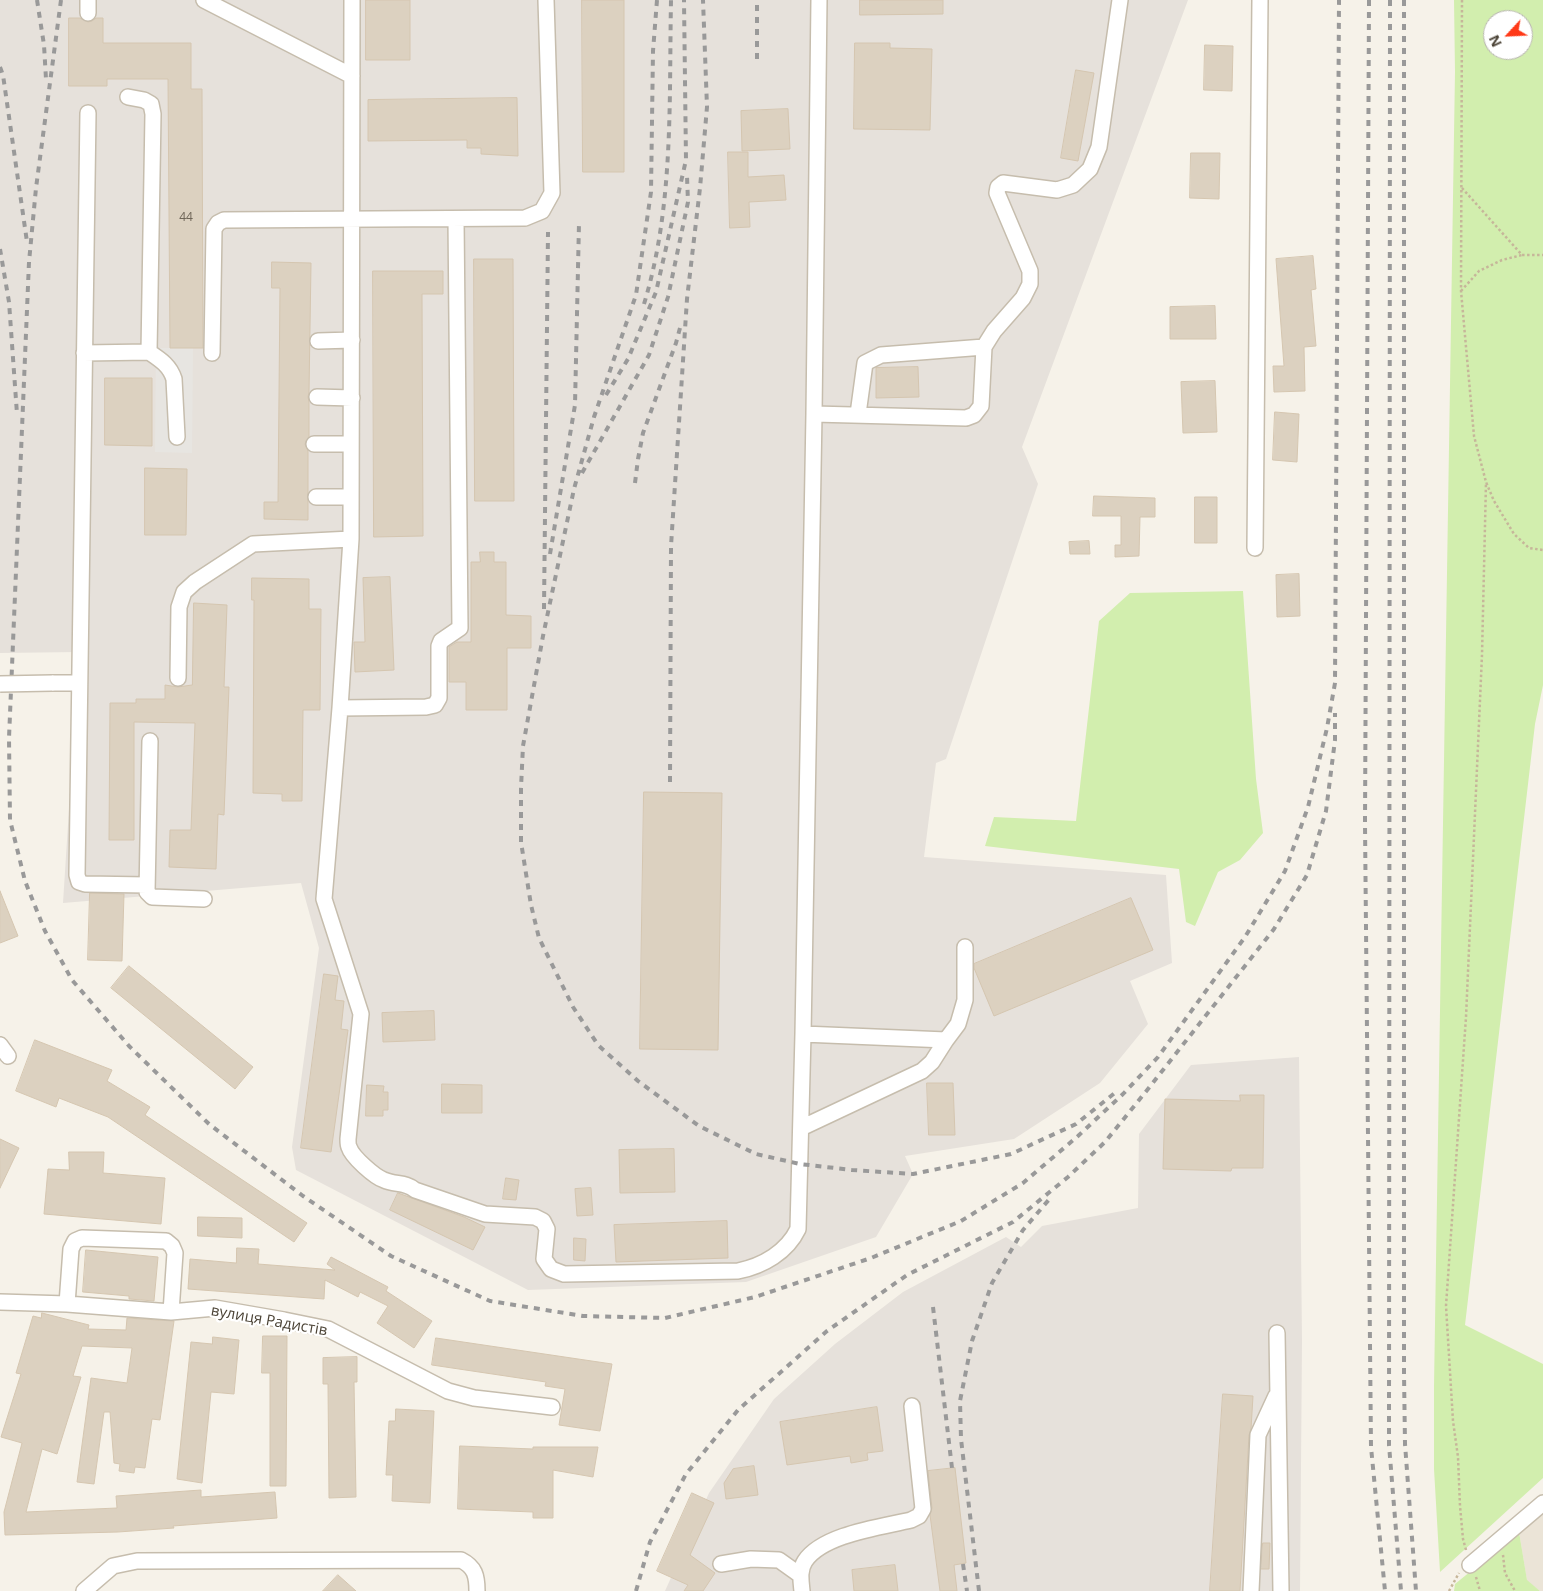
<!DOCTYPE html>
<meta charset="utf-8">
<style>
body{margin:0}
#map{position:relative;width:1543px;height:1591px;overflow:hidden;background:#f6f2e9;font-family:"Open Sans",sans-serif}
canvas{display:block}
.north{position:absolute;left:1483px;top:10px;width:50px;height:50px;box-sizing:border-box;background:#fff;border:1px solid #b7b4af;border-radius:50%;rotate:245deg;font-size:14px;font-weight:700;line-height:20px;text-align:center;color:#4b4336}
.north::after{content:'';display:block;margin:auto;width:18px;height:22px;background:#ff3917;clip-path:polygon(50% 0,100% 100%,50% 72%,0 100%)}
</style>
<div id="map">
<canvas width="1543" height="1591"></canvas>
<div class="north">N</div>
</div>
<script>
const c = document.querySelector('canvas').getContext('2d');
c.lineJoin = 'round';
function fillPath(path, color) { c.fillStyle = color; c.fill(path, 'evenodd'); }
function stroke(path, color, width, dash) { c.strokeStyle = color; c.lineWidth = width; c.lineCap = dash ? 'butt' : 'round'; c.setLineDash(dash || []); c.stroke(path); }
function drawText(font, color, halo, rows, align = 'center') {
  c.font = font + ' "Open Sans",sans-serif'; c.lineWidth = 4.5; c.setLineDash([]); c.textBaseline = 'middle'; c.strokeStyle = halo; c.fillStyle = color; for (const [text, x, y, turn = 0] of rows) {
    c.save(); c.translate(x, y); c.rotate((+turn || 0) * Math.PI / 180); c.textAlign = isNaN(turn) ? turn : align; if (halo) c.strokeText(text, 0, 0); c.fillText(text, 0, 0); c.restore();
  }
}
fillPath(new Path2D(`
 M1543 1503V1591H1540L1527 1581 1519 1532Z`), '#ebe4d7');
fillPath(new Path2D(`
 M0 0H1188L1022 447 1038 484 946 759 936 763 924 857 1166 875 1172 963 1130 981 1148 1024 1100 1083 1014 1139 905 1156 913 1174 876 1237 746 1282 528 1290 296 1170 292 1147 319 948 301 883 63 903 79 652 0 653Z
 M1299 1057 1302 1341 1300 1591H665L709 1493 774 1399 835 1344 903 1292 1006 1237 1021 1247 1042 1226 1138 1208 1139 1134 1191 1065Z`), '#e6e1db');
fillPath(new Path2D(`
 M1454 0H1543V685L1535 724 1465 1325 1543 1364V1478L1440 1572 1434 1469V1386L1455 72ZM1493 20H1523V50H1493Z
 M1243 591 1256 779 1263 833 1240 860 1218 872 1195 926 1186 922 1179 869 985 846 994 817 1076 821 1099 621 1130 593Z
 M1519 1532 1527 1580 1540 1591H1454L1455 1584Z`), '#d2eeae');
fillPath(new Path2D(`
 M156 348H193L192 453 155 452Z`), '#e7e5e1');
const building = new Path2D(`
 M366 0H410V60H366Z
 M582 0H624V172H583Z
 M860 0H943V14L860 15Z
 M69 18H80L88 22 92 21 96 18H103V43H191V89H202L203 348H170L168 79H107V86H69Z
 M855 43H890V48L932 49 930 130 854 129Z
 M1205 45 1233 46 1232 91 1204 90Z
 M1076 70 1094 73 1078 161 1061 158Z
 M517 98 518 156 481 154V148H467V140L368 141V100Z
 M788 109 790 149 742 151 741 111Z
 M728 152H748V177L784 175 786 200 749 202 750 227 730 228Z
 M1191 153H1220L1219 199 1190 198Z
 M1313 256 1316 289 1311 290 1316 346 1304 347 1305 391 1274 392 1273 366H1284L1276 259Z
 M474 259H513L514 501H475Z
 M272 262 311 263 309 392 308 397 309 402V437L305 444 308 451V520L264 519V502H278L280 288H272Z
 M373 271H443V294H422L423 536 374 537Z
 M1215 306 1216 339H1170V307Z
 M918 367 919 397 876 398V368Z
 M105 378H152V446L105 445Z
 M1215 381 1217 432 1183 433 1181 382Z
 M1275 412 1299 414 1297 462 1273 460Z
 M145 468 187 469 186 535H145Z
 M1094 496 1155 498V517H1140L1139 556 1115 557V545H1121V516H1093Z
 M1195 497H1217V543H1195Z
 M1089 541 1090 554H1070L1069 542Z
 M480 552H494V562H506V615L531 616V648H507V710H466V682H449V647L457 642H471V562H480Z
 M1299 574 1300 616 1277 617 1276 575Z
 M390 577 394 670 355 672 354 642H365L363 578Z
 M252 578 309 579V609H321L320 710H303L302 801H282V794L253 793 254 600H252Z
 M194 603 227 605 224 687H229L224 815 218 814 216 869 169 867 170 830H191L195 723 134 722V840H109L110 703H136V699H165V685L178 687 192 685Z
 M644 792 722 793 718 1050 640 1049Z
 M0 891 18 936 0 943Z
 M90 893 124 894 122 961 88 960Z
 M1131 898 1153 950 994 1016 974 968V964Z
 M129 966 253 1067 235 1089 111 988Z
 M324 974 338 976 335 1000 344 1001 341 1029 348 1030 331 1152 301 1148Z
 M434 1011 435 1040 383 1042 382 1013Z
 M35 1040 112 1070 107 1081 150 1107 145 1115 307 1223 294 1242 108 1117 59 1098 56 1107 16 1091Z
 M927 1083H953L955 1135H929Z
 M442 1084 482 1085V1113H442Z
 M367 1085 384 1086 383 1092H388V1110H383V1116H366Z
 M1240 1095H1264L1263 1168H1232L1231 1171 1163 1169 1165 1099 1240 1101Z
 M0 1139 19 1148 0 1188Z
 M674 1149 675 1192 620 1193 619 1150Z
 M69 1152H104L103 1173 165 1178 161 1224 44 1214 48 1169 69 1170Z
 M506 1178 519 1180 516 1200 503 1199Z
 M591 1188 593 1215 577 1216 575 1189Z
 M398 1193 464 1217 485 1227 473 1250 390 1210Z
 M198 1217 242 1218V1238L198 1236Z
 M727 1221 728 1258 616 1262 614 1225Z
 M574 1238 586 1239 585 1261 574 1260Z
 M237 1248 259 1249 258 1264 335 1270 327 1264 331 1257 388 1287 386 1291 432 1321 414 1348 377 1323 388 1306 360 1292 358 1297 325 1280 324 1299 188 1289 190 1259 236 1263Z
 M86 1250 158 1257 154 1301 129 1299V1296L83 1292Z
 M42 1313 89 1325 88 1329 126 1330 127 1318 174 1321 160 1420 152 1419 145 1468 135 1467 134 1473 119 1471 120 1464 114 1463 110 1412H104L94 1484 77 1482 91 1378 127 1383 132 1348 82 1346 73 1376 81 1377 57 1454 42 1449 26 1512 117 1508 116 1496 201 1490V1497L275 1492 277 1518 173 1526 174 1528 118 1532 5 1535 4 1512 22 1443 1 1437 21 1374 16 1373 33 1316 41 1318Z
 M263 1336H287L286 1486H270V1373H262Z
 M213 1337 239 1340 234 1394 211 1392 202 1483 177 1479 191 1342 212 1344Z
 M436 1338 612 1364 600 1431 559 1425 565 1389 545 1386 546 1382 432 1365Z
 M357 1357V1382H354L356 1497 329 1498 328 1384H323V1358Z
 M1223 1394 1253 1396 1251 1429 1249 1435 1240 1591H1210Z
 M877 1407 883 1451 867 1453 868 1460 851 1463 850 1456 787 1465 780 1422Z
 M396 1409 434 1411 430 1503 392 1501 393 1475H386L389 1421H395Z
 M460 1446 533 1449V1447H598L593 1477 553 1470V1518H533V1512L458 1509Z
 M754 1466 758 1495 726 1499 724 1483 733 1469Z
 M955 1468 966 1563 954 1565 957 1591H940L930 1515 932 1508 928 1471Z
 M692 1493 714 1503 690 1555 715 1573 703 1591H684L688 1585 657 1571Z
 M1263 1543H1270L1269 1569H1261Z
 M895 1565 898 1591H854L852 1570Z
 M338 1575 356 1591H323Z`);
fillPath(building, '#dcd1c0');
stroke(building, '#d5c6b0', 1);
const minor = new Path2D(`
 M204 0 352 76
 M352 0 351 539 340 708 324 899 361 1014 348 1139C348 1142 348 1145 349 1147 352 1157 375 1177 384 1180 395 1185 406 1182 415 1190L485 1214 535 1217 543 1221 547 1229 544 1259 551 1269 564 1274 738 1271C763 1266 787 1252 798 1229L803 1034 814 414 819 0
 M88 13V0
 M88 113 77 875 79 882 85 884 147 885
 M318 341 352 340
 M149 352C161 360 170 366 174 379L177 437
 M84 353 149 352 153 114 151 104 144 100 128 97
 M212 353 214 229 218 223 224 220 525 218 542 211 552 193 546 0
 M317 397 352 398
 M814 414 966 418 974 415 981 406 984 347 994 331 1023 298 1030 284V271L997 193 998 187 1003 183 1057 190 1073 185 1090 169 1099 147 1120 0
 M858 414 865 363 881 355 984 347
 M314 444H351
 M316 497H351
 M1255 548 1260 0
 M178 678 179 607 184 592 195 582 253 544 351 539
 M52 683H79
 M340 708 426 707 435 705 439 698V646L441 641 460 628 456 219
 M150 741 147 892 152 897 204 899
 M803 1034 946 1040 958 1024 965 1000V947
 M0 1045 8 1056
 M801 1128 922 1071 932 1062 946 1040
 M0 1302 67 1304 171 1312 215 1308 284 1320 328 1329 448 1391 474 1398 552 1407
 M67 1304 71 1249 75 1241 82 1238 166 1241 172 1246 175 1253 171 1312
 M1277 1333 1281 1591
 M721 1564 751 1559 779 1560 800 1575
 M1470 1565 1543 1503
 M84 1591 113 1566 137 1561 461 1560C475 1567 477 1576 477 1591
 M802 1591C801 1581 799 1570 805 1561 823 1534 882 1527 911 1520L919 1516 923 1509 912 1406
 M1251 1591 1258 1435 1276 1396`);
stroke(minor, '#c6bdad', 18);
stroke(new Path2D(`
 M1462 0 1461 291 1474 436 1486 482 1494 501 1514 534 1529 548 1543 550
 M1462 188 1522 255H1543
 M1461 291 1479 271 1502 260 1522 255
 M1466 1550 1463 1539 1460 1506 1458 1457 1453 1421 1446 1306 1466 1017 1482 655 1486 482
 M1503 1555 1505 1573 1515 1591
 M1476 1577 1480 1591
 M1449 1591 1459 1573`), '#c6b69a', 2.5, [2.5, 2.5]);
stroke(minor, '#fff', 15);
stroke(new Path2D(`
 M37 0 44 45 46 79
 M61 0 36 188 29 262 9 738 10 820 25 881 45 931 72 980 129 1046 209 1124 303 1196 391 1256 490 1301 583 1316 665 1318 755 1297 871 1258 961 1221 1023 1183 1078 1136 1123 1094 1158 1057 1245 937 1285 871 1308 807 1327 728 1335 683 1339 0
 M657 0 653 51 651 192 636 295 594 417 574 489 543 636 523 746 521 788V842L531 905 539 938 573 1007 598 1045 638 1081 699 1126 756 1154 800 1164 852 1170 913 1174 1011 1154 1076 1124 1116 1092
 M1369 0 1365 824 1371 1447 1385 1591
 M1390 0 1389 1445 1401 1591
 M1404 0V1373L1405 1444 1416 1591
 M757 59V0
 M0 67 3 75 27 242
 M0 249 9 302 17 414
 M644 304C674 206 669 101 671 0
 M606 395 628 359 656 292 686 160 684 0
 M582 473 649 355 668 297 688 202 687 176
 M635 483 638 459 643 433 676 343 680 328
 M550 554 575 405 579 223
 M544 609 548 232
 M670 782 671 546 687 299 700 188 707 107 703 0
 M933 1307 952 1468
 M963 1564 967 1591
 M636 1591 650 1542 686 1474 738 1410 827 1331 907 1275 1013 1222 1068 1177 1105 1142 1148 1089 1274 929 1307 875 1326 811 1335 740V713
 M979 1591 961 1439 960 1401 972 1341 992 1283 1023 1230 1052 1196`), '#999', 4, [6, 6]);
const minorBridge = new Path2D(`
 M0 684 52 683`);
stroke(minorBridge, '#c6bdad', 18, []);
stroke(minorBridge, '#fff', 15);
drawText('12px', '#6f6658', null, [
 ["44",186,218]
]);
drawText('15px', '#4b4336', '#fff', [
 ["вулиця Радистів",269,1321,10]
]);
</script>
